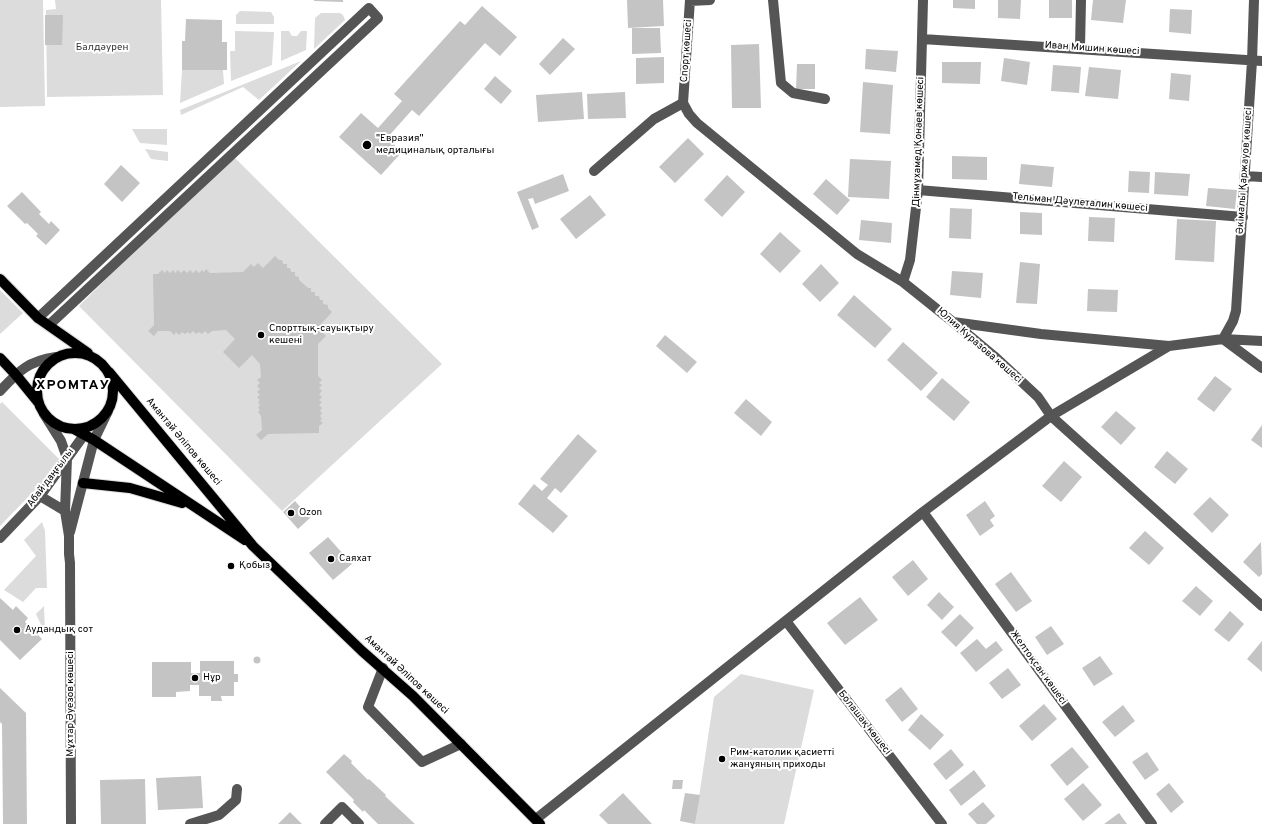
<!DOCTYPE html>
<meta charset="utf-8">
<style>
body{margin:0}
canvas{display:block;background:#fff}
</style>
<canvas width="1262" height="824"></canvas>
<script>
const c = document.querySelector('canvas').getContext('2d');
c.lineJoin = 'round';
function fillPath(path, color) { c.fillStyle = color; c.fill(path, 'evenodd'); }
function stroke(path, color, width, dash) { c.strokeStyle = color; c.lineWidth = width; c.lineCap = dash ? 'butt' : 'round'; c.setLineDash(dash || []); c.stroke(path); }
function drawText(font, color, halo, rows, align = 'center') {
  c.font = font + ' Overpass,sans-serif'; c.lineWidth = 4; c.setLineDash([]); c.textBaseline = 'middle'; c.strokeStyle = halo; c.fillStyle = color; for (const [text, x, y, turn = 0] of rows) {
    c.save(); c.translate(x, y); c.rotate((+turn || 0) * Math.PI / 180); c.textAlign = isNaN(turn) ? turn : align; if (halo) c.strokeText(text, 0, 0); c.fillText(text, 0, 0); c.restore();
  }
}
fillPath(new Path2D(`
 M0 0H43L45 106 0 107Z
 M55 0H161L163 95 47 97 46 10 56 9Z
 M240 11 271 12 274 17V24H236V15Z
 M321 13H340L343 15 345 20 314 49 315 18Z
 M235 31 274 32 272 65 231 81 230 51H235Z
 M281 31H289L292 36H297L301 31H307L306 50 281 61Z
 M301 61 259 100 243 87 181 115 180 110Z
 M182 70H223L224 84 180 103Z
 M132 129H167V145L140 143Z
 M145 149 168 152V161L151 159Z
 M231 154 442 364 282 511 79 306Z
 M0 290 23 313 0 334Z
 M2 402 62 462 0 526V404Z
 M42 522 45 531 47 588H36L23 602 4 590 36 556 24 540Z
 M44 606 45 633 36 614Z
 M741 674 814 690 784 824H695L714 697Z`), '#dcdcdc');
fillPath(new Path2D(`
 M314 0H343V2L314 1Z
 M627 0H663L664 26 628 28Z
 M953 0H975V9L953 8Z
 M998 0H1021L1020 19 998 18Z
 M1049 0H1072V18H1049Z
 M1093 0H1126L1123 23 1091 20Z
 M482 6 517 37 500 56 485 43 419 116 412 110 387 138 402 152 381 175 339 137 361 113 378 128 402 101 394 94 460 21 465 25Z
 M1170 9 1192 10 1191 34 1169 32Z
 M45 15H63L62 45H45Z
 M186 19 222 20V42H227V70H182V41H185Z
 M632 28H660L661 53 632 54Z
 M563 38 575 49 550 75 539 64Z
 M759 44 761 108H732L731 45Z
 M866 49 898 51 896 72 865 69Z
 M664 57V83L636 84V58Z
 M1004 58 1030 62 1027 85 1001 81Z
 M942 62H981L980 84 942 83Z
 M797 64H815V89H796Z
 M1053 65 1081 67 1079 93 1051 91Z
 M1089 67 1121 70 1118 99 1085 96Z
 M1171 73 1191 75 1189 101 1169 99Z
 M495 76 512 91 501 104 484 89Z
 M863 82 893 85 890 134 860 132Z
 M582 92 584 119 538 122 536 95Z
 M625 92 626 118 588 119 587 94Z
 M688 138 704 154 675 183 659 167Z
 M952 156 987 157V180L952 179Z
 M850 159 891 161 889 199 848 197Z
 M1021 164 1054 167 1052 187 1019 184Z
 M121 165 140 183 122 202 104 184Z
 M1129 171 1150 172 1149 193 1128 192Z
 M1155 172 1190 174 1188 196 1154 194Z
 M563 174 569 191 535 204 533 198 528 199 539 227 532 230 517 192Z
 M727 175 745 192 722 217 704 200Z
 M826 179 850 200 837 215 813 194Z
 M1208 188 1237 190 1235 209 1206 206Z
 M22 192 41 212 39 214 49 224 51 221 60 230 46 245 36 236 38 234 27 223 25 224 7 206Z
 M590 195 606 215 576 239 560 219Z
 M950 208 972 209 971 239 949 238Z
 M1020 212 1042 213V235L1020 234Z
 M1089 217 1115 218 1114 242 1088 241Z
 M1177 219 1216 221 1214 262 1175 260Z
 M861 220 892 223 891 243 859 240Z
 M780 232 801 251 780 273 760 254Z
 M275 256 279 260H282L283 264H287V268H290L291 272H295V276L299 277V280L308 288H311V292H315V296H319L320 300H323V304L328 305V308L332 312 321 324 326 329 322 332 326 336 318 344V376L322 380 319 383 322 385 319 388 322 391 319 394 322 397 319 400 322 402 319 405 322 408 320 411 322 413 320 416 322 419 320 421 323 423 319 426V433L268 434 261 440 256 435 262 430 261 416 258 412 260 410 258 408 260 405 258 402 260 400 257 397 260 395 257 392 260 389 257 386 260 383 257 380 261 377 260 364 252 355 239 368 223 352 235 339 226 330 212 331 208 334 205 331 202 334 199 332 196 334 193 331 190 334 188 332 185 334 182 332 179 335 176 332 174 335 170 331H158L154 336 148 331 154 325 153 274H158L162 270 165 273 167 270 170 273 173 270 175 273 178 270 181 273 184 270 187 273 190 270 193 273 196 270 199 273 202 270 204 272 206 269 210 273 243 272 251 264 254 267 258 263 263 268Z
 M1020 262 1040 264 1037 304 1016 303Z
 M821 264 839 283 820 302 802 284Z
 M952 271 983 273 981 298 950 295Z
 M1088 289 1118 290 1117 312 1087 311Z
 M854 295 892 329 875 348 837 315Z
 M665 335 697 362 687 373 656 346Z
 M903 342 938 373 921 391 887 360Z
 M1215 376 1232 389 1214 412 1197 399Z
 M942 378 970 402 954 421 926 397Z
 M746 399 772 422 761 436 734 413Z
 M1116 411 1136 428 1121 445 1101 427Z
 M1262 425V448L1251 440Z
 M578 434 597 451 561 493 555 488 547 498 568 516 553 533 518 504 534 484 542 491 548 485 540 479Z
 M1167 451 1188 469 1175 484 1154 467Z
 M1064 461 1082 477 1061 502 1042 486Z
 M1210 497 1229 515 1212 533 1193 514Z
 M295 501 310 518 298 529 283 512Z
 M985 501 995 516 990 520 994 526 980 536 966 515Z
 M1145 531 1164 548 1149 565 1129 548Z
 M328 537 352 564 333 580 309 553Z
 M1261 542 1262 574 1259 577 1243 562Z
 M913 560 928 579 908 596 892 577Z
 M1011 572 1032 601 1016 612 995 584Z
 M1196 586 1213 601 1200 616 1182 601Z
 M939 592 954 607 942 620 927 605Z
 M860 597 878 620 845 645 827 623Z
 M0 598 13 610 16 606 28 618 25 622 42 639 20 660 0 640Z
 M1230 611 1244 624 1229 642 1214 630Z
 M960 614 974 628 956 647 941 632Z
 M1051 626 1064 644 1047 655 1035 637Z
 M977 639 986 649 996 641 1003 650 976 672 960 653Z
 M1262 641V672L1247 659Z
 M1100 656 1113 674 1094 686 1082 668Z
 M253.5 660a3.5 3.5 0 1 1 7 0a3.5 3.5 0 1 1-7 0Z
 M200 661H234V674H238V682H234V696H221L222 701H211V696H199V685H190V691L176 692V697H152V662H191V673H200Z
 M1008 668 1021 685 1002 699 989 683Z
 M901 687 918 709 902 722 885 700Z
 M0 688 26 713 27 824H3L2 724 0 722Z
 M1044 704 1057 719 1032 741 1019 726Z
 M1123 705 1135 721 1115 737 1102 722Z
 M921 714 944 735 930 750 908 730Z
 M1072 747 1089 767 1067 786 1050 765Z
 M951 749 964 765 946 780 933 764Z
 M1147 752 1159 770 1145 780 1132 762Z
 M344 754 352 761 351 763 368 780 369 779 386 795 385 796 415 824H378L364 810 363 812 353 802 354 800 326 772Z
 M974 770 986 786 961 806 949 790Z
 M201 776 203 808 158 810 156 778Z
 M145 779 146 824H101L100 780Z
 M673 780H683L682 789H672Z
 M1083 783 1102 805 1083 821 1064 799Z
 M1169 783 1184 802 1171 813 1156 794Z
 M623 793 652 824H608L599 815Z
 M685 793 700 795 695 824 680 821Z
 M983 802 995 816 986 824H977L968 814Z
 M290 812 302 824H278Z
 M1119 813 1127 824H1104Z`), '#c4c4c4');
const major = new Path2D(`
 M0 279 38 318 88 353
 M37 391a38 38 0 1 1 76 0a38 38 0 1 1-76 0Z
 M0 358 16 375 38 402
 M109 372 253 546 362 651 413 696 540 824
 M74 429 94 440 245 540
 M83 483 130 488 182 503`);
stroke(major, '#dbdbdb', 12);
stroke(new Path2D(`
 M690 0 683 103 689 114 697 123 857 254 903 282 953 322 994 356 1038 397 1051 416 1262 606
 M773 0 781 83 793 93 825 99
 M690 1 710 0
 M922 39 1262 61
 M1080 48 1081 0
 M594 171 654 119 683 103
 M1245 176 1262 177
 M918 190 1243 217
 M903 282 910 260 918 190 923 0
 M38 318 369 8 378 18 49 325
 M953 322 1041 334 1169 346
 M1223 339 1233 321 1236 311 1252 61 1254 0
 M1223 339 1262 368
 M0 391C19 371 28 361 56 357
 M44 414 61 441 67 458 65 511 69 536V554L70 563 71 824
 M40 496 65 511
 M923 512 1152 824
 M70 532 94 440 108 411
 M0 538 40 496 84 435
 M786 621 942 824
 M383 668 368 707 422 762 461 744
 M536 819 923 512 1051 416 1169 346 1223 339 1262 341
 M190 824 219 815 236 800 237 789
 M325 824 342 807 359 824`), '#555', 10);
stroke(major, '#000', 10);
for (const [x, y, r, color] of [
 [367,145,5,"#000"],
 [261,335,4,"#000"],
 [291,513,4,"#000"],
 [331,559,4,"#000"],
 [231,566,4,"#000"],
 [17,630,4,"#000"],
 [195,678,4,"#000"],
 [722,759,4,"#000"]
]) { const dot = new Path2D(); dot.arc(x, y, r, 0, 2 * Math.PI); c.fillStyle = color; c.fill(dot); stroke(dot, '#fff', 1.5); }
drawText('10px', '#333', '#fff', [
 ["Балдәурен",102,48]
]);
drawText('10px', '#000', '#fff', [
 ["Иван Мишин көшесі",1092,49,4],
 ["Спорт көшесі",687,51,-86],
 ["Дінмұхамед Қонаев көшесі",919,142,-88],
 ["Әкімалы Қаржауов көшесі",1245,171,-86],
 ["Тельман Дәулеталин көшесі",1080,203,5],
 ["Юлия Куразова көшесі",979,346,41],
 ["Амантай Әліпов көшесі",183,442,50],
 ["Абай даңғылы",51,478,-53],
 ["Желтоқсан көшесі",1038,668,54],
 ["Амантай Әліпов көшесі",406,675,43],
 ["Мұхтар Әуезов көшесі",71,704,-90],
 ["Болашақ көшесі",864,723,52]
]);
drawText('10px', '#000', '#fff', [
 ["\"Евразия\"",376,139],
 ["медициналық орталығы",376,151],
 ["Спорттық-сауықтыру",269,329],
 ["кешені",269,341],
 ["Ozon",299,513],
 ["Саяхат",339,559],
 ["Қобыз",239,566],
 ["Аудандық сот",25,630],
 ["Нұр",203,678],
 ["Рим-католик қасиетті",730,753],
 ["жанұяның приходы",730,765]
], 'left');
c.letterSpacing = '1px';
drawText('bold 14px', '#000', '#fff', [
 ["ХРОМТАУ",73,386]
]);
c.letterSpacing = '0px';
</script>
